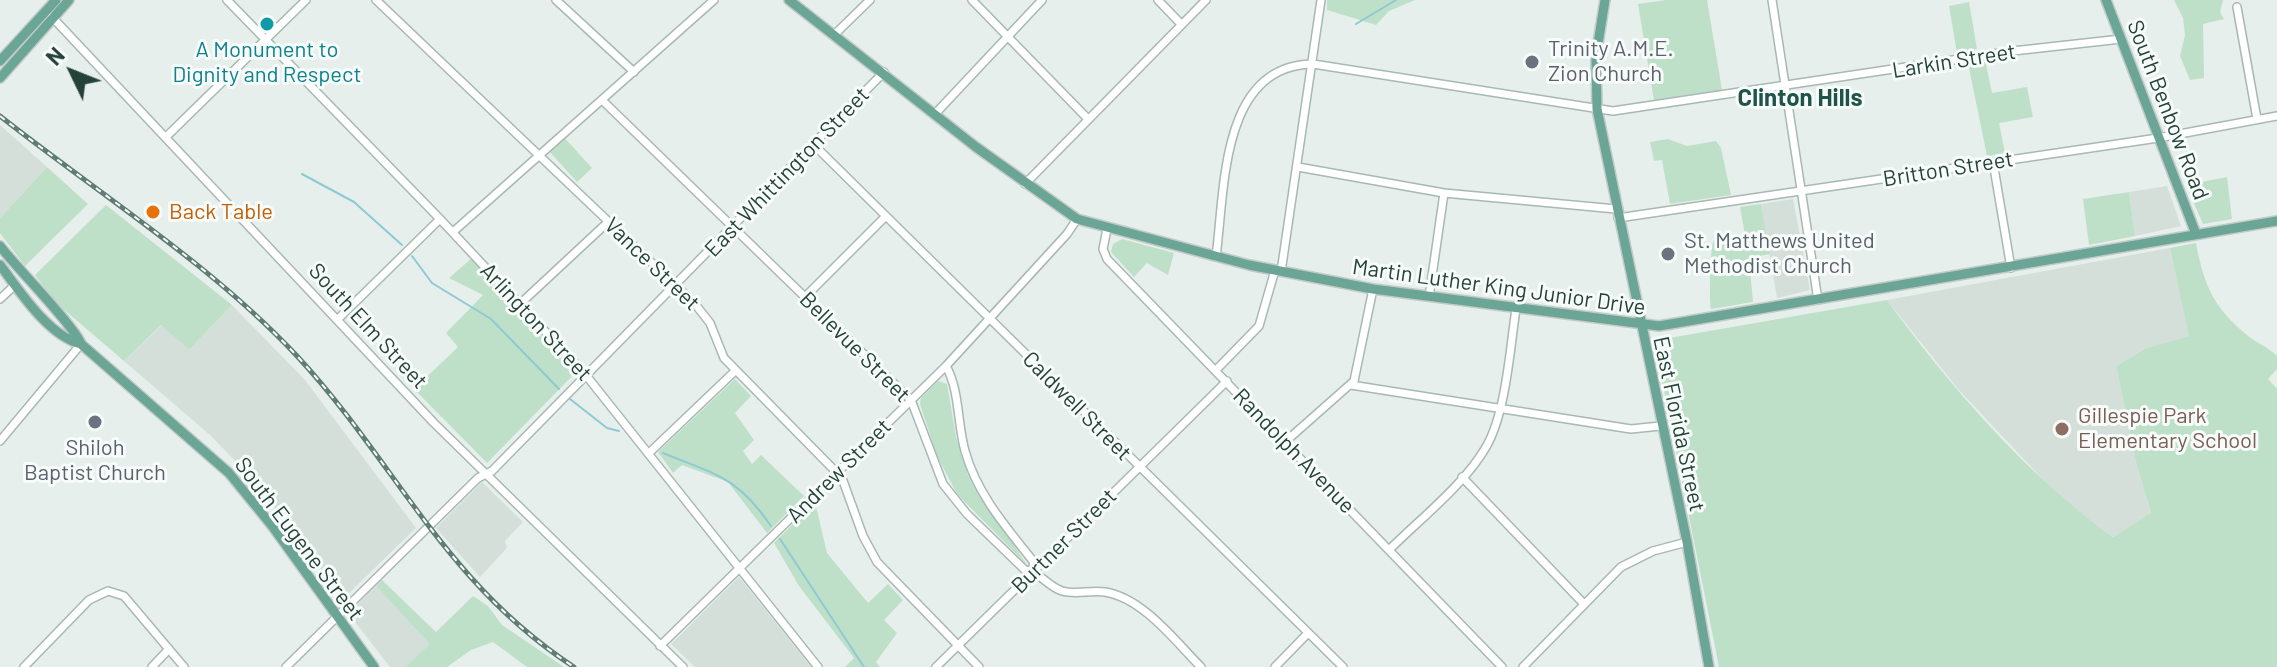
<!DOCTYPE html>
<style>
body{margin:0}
#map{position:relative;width:2277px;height:667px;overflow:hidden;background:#e6efeb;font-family:Barlow,sans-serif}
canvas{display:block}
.north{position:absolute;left:32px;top:32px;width:80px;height:80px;-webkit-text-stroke:6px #f7fbf9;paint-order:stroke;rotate:313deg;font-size:22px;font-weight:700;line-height:32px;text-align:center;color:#24423a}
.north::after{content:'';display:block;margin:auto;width:28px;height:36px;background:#24423a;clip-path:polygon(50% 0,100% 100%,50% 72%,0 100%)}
</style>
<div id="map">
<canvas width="2277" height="667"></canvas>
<div class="north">N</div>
</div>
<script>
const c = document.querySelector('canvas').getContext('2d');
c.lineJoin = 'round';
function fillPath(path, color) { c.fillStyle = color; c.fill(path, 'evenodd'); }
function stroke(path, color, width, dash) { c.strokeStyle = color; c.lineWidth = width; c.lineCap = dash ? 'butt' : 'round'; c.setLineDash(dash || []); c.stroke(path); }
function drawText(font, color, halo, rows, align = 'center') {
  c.font = font + ' Barlow,sans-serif'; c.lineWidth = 6; c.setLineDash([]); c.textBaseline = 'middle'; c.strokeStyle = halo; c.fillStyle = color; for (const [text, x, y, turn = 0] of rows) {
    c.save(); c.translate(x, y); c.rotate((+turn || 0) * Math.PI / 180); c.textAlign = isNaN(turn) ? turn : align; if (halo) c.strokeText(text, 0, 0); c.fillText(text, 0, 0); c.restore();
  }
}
fillPath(new Path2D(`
 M0 125 47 167 0 218Z
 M2167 186 2181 226 2135 236 2129 192Z
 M1793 199 1810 290 1777 298 1761 204Z
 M2170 248 2190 336 2146 348 2116 366 2137 467 2151 514 2113 537 2063 501 1959 390 1887 300Z
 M232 305 305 380 416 528 345 597H339L257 483 210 435 124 361 162 325 189 350Z
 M482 482 523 522 505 541 507 548 480 577 436 528Z
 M739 577 811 667H695L671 644Z
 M376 586 431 644 405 667H390L352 618V610Z`), '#d4dfda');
fillPath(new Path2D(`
 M1327 0H1415L1389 11 1376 25 1327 10Z
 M1666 0H1707L1722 90 1654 100 1638 4Z
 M2174 0H2223L2220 12 2224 19 2203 24 2204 78 2190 80 2180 56 2185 35 2183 18Z
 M1969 2 1977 49 1957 53 1949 6Z
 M1985 60 1992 93 2027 87 2033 117 1999 123 2005 153 1987 156 1968 63Z
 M562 135 592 168 577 182 547 149Z
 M1668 139 1687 146 1716 141 1721 148 1731 195 1670 204 1662 160 1654 161 1650 142Z
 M47 167 88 204 25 266 0 233V218Z
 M2227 177 2232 219 2203 224 2186 185Z
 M2129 192 2135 236 2089 245 2083 199Z
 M1761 204 1770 254 1749 258 1753 302 1711 309C1709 299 1710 246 1714 240L1745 235 1740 207Z
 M106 205 232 305 189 350 161 325 124 361 55 302 35 275Z
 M1122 239 1174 253 1168 275 1147 263 1134 277 1111 252 1113 244Z
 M2196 243C2204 285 2213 307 2247 335 2256 343 2267 346 2277 356V369L2268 379 2277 389V667H1719L1655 346 1658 340 1887 300C1946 382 2030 479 2113 537L2151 513 2137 467 2116 366 2146 348 2189 336 2170 248Z
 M472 258 577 371 487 463 414 389 458 347 446 333 483 295 449 278Z
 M735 379 751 396 735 413 754 440 743 451 752 464 761 455 804 496 767 533 728 482 682 465 673 473 658 452Z
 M938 381 947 384 956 437 968 475 1027 565 957 494 937 456 920 404 921 398Z
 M815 502 827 553 868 603 888 584 903 600 884 620 897 633 876 662 880 667H845L854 658 799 586 774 543Z
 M382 580 436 632 473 596 488 606 502 625 564 667H527L493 642 471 650 447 667H405L430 644 376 586Z`), '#bfe0c8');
stroke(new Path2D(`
 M1356 24 1396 0
 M302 174 354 202 402 245
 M412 256 432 283 491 319 559 389
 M570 399 607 428 619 431
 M663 453C716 475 737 476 771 526
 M780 539 864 667`), '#8ec9d4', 2);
const minor = new Path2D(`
 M227 0 440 219 585 374 818 667
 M376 0 695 304 710 323 724 358 842 478 863 536 877 562 979 667
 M556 0 634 72
 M972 0 1088 119
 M1158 0 1181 24
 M1772 0 1818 300
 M2237 7 2257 119
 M52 17 434 423 683 667
 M835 34 870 0
 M603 101 911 400 943 484 967 514 1025 570C1039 571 1047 586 1062 591 1076 595 1090 590 1105 592 1143 598 1175 641 1201 667
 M935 114 1042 0
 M167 136 306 0
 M813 144 1343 667
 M1993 162 2011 268
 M1298 167 1444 193 1616 209
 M1025 184 1206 0
 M1618 218 2158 138 2277 116
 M1107 229 1103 249 1107 259 1502 667
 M453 232 714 0
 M1216 257C1225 190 1220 65 1313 64L1613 111 2013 51 2121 39
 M1281 272 1321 0
 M806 296 885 217
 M1429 297 1444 193
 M0 299 15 285
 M521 303 608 222
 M337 320 440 219
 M946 366C960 391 957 423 965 451 977 494 1006 527 1033 561L1034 571
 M1216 370 1259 326 1275 270
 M1351 385 1631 429 1660 426
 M0 441 81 344
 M1285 442 1354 381 1373 289
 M649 453 735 371
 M1462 477 1584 604
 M1389 550C1419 520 1465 484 1486 447 1506 413 1510 348 1516 309
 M660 646 946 366 1067 234 1077 219
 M24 667 89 600 108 591 124 596 184 667
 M152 667 169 649
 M286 667 478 478 492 471 884 72
 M936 667 1227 381
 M1275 667 1308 633
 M1523 667 1621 567 1653 551 1687 542`);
const major = new Path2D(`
 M789 0 976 147 1077 219 1249 265 1373 289 1659 326 2277 221
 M1605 0 1596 56 1597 109 1687 542 1709 667
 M2106 0 2196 234
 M0 61 56 0
 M0 78 69 0
 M0 246C15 266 76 328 81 344
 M0 265C19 290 48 336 81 344L229 473 273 527 374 667`);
stroke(minor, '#a8b8b2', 10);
stroke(major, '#c2cac8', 12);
stroke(minor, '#fff', 7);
stroke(major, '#6aa596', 9);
const rail = new Path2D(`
 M0 116C99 194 211 264 297 356 397 464 444 582 574 667`);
stroke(rail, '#5f7d75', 5);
stroke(rail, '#f7fbf9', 2, [6]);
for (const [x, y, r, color] of [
 [267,24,8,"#0f9aa8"],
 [1532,62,8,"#6b7280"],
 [153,212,8,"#e8710a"],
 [1668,254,8,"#6b7280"],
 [95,422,8,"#6b7280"],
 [2062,429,8,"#8d6e63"]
]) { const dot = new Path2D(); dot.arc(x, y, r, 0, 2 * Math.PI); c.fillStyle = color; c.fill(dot); stroke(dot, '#f7fbf9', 3); }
drawText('22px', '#5b616d', '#f7fbf9', [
 ["Trinity A.M.E.",1548,49],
 ["Zion Church",1548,74],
 ["St. Matthews United",1684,241],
 ["Methodist Church",1684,266],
 ["Shiloh",95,448,"center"],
 ["Baptist Church",95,473,"center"]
], 'left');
drawText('22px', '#0d838f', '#f7fbf9', [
 ["A Monument to",267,50],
 ["Dignity and Respect",267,75]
]);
drawText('22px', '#24423a', '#f7fbf9', [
 ["Larkin Street",1954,61,-9],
 ["South Benbow Road",2168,110,69],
 ["Britton Street",1948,169,-9],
 ["East Whittington Street",787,172,-46],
 ["Vance Street",652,264,44],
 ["Martin Luther King Junior Drive",1499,287,8],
 ["Arlington Street",536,322,47],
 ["South Elm Street",368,326,47],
 ["Bellevue Street",855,347,45],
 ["Caldwell Street",1077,406,45],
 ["East Florida Street",1679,424,78],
 ["Randolph Avenue",1294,451,46],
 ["Andrew Street",839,471,-45],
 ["South Eugene Street",299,539,53],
 ["Burtner Street",1064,541,-45]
]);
drawText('22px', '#c56008', '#f7fbf9', [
 ["Back Table",169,212]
], 'left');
drawText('22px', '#785e54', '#f7fbf9', [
 ["Gillespie Park",2078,416],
 ["Elementary School",2078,441]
], 'left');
drawText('bold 24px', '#1f5548', '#f7fbf9', [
 ["Clinton Hills",1800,98]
]);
</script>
